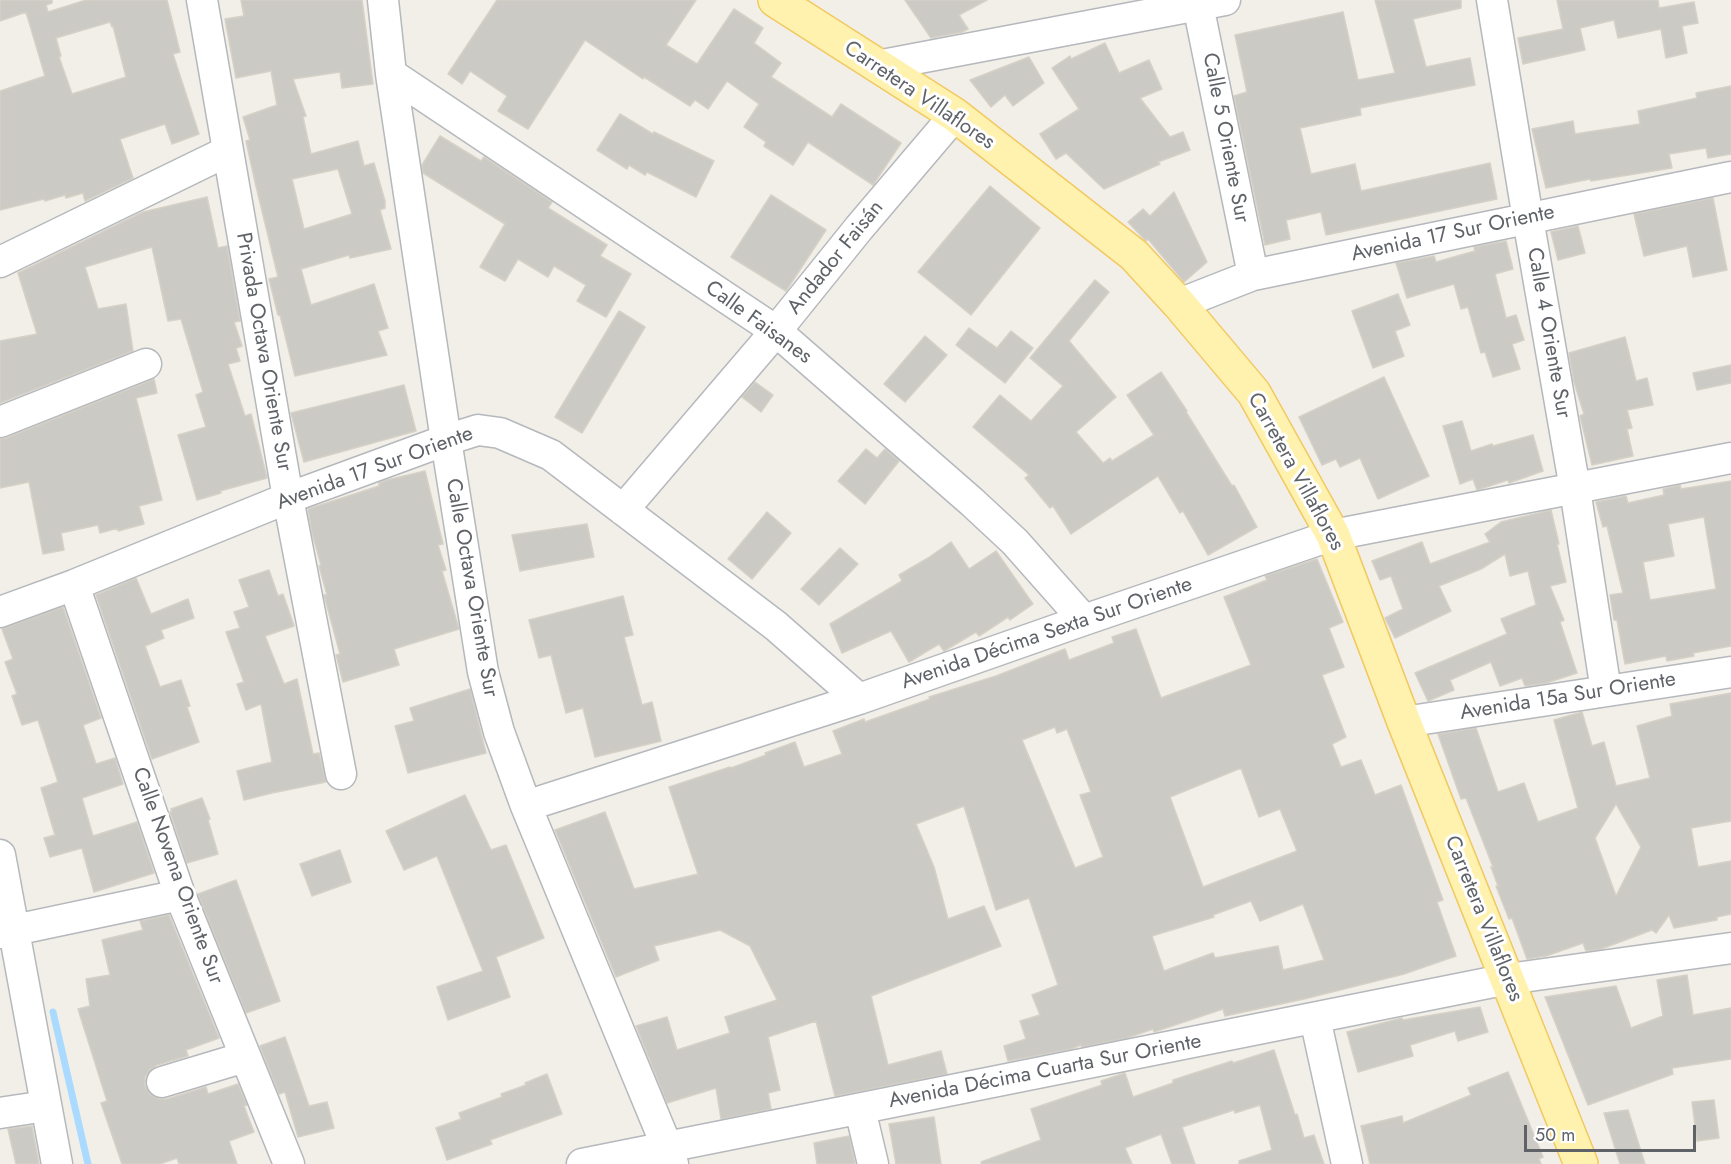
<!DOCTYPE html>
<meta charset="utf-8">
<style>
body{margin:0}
#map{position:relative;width:1731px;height:1164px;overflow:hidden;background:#f1efe8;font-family:Jost,sans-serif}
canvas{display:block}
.scale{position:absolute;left:1524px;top:1125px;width:172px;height:27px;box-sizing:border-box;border:3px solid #5f6368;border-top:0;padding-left:8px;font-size:18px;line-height:21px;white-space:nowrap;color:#5f6368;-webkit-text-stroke:4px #fff;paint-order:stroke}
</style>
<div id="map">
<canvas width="1731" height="1164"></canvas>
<div class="scale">50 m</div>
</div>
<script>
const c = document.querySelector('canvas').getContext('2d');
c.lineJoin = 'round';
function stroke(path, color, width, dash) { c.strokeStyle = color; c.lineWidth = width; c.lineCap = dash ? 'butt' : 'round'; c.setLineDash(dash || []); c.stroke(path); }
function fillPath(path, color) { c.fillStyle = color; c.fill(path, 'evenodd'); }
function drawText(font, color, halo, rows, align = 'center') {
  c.font = font + ' Jost,sans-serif'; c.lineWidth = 6; c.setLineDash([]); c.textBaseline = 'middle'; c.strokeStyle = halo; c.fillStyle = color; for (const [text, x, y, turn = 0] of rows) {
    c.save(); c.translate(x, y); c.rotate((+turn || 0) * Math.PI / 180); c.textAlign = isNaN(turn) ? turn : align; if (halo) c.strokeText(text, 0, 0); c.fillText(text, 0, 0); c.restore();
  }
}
stroke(new Path2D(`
 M53 1012 88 1164`), '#aadaff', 7);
const building = new Path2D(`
 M0 0H52V3L46 5 48 12 86 0H167L180 52 173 54 199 134 172 144 165 124 120 139 133 178 85 201 83 193 66 198 65 195 45 201 44 199 0 210V91L45 76 26 12 0 21ZM110 22 112 27 113 26 126 77 72 94 59 57 61 56 56 38Z
 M241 0H362L373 84 342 88 340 72 293 79 306 116 303 117 311 154 358 141 364 166 374 163 385 201V208L380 210 391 249 350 258 349 255 301 269 311 305 374 284 388 328 378 331 387 355 295 376 280 315H278L269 279 278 277 255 182 246 141 250 140 243 117 277 105 271 71 236 78 225 19 244 16ZM338 169 352 214 304 229 292 179Z
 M497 0H696L666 45 697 64 734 9 763 28 754 43 781 63 771 77 832 117 841 104 901 143 873 185 808 142 793 165 764 146 766 142 744 127 759 104 727 81 708 109 695 100 690 106 644 77 643 79 585 40 528 129 498 111 507 96 470 71 462 84 448 74Z
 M905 0H987L959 15 968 29 962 32 931 38Z
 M1375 0H1461V8L1413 19 1426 67 1470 58 1475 85 1360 108 1361 115 1300 128 1311 174 1355 164 1361 191 1490 163 1497 199 1326 235 1321 212 1286 220 1290 239 1265 245 1234 96 1247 92 1235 35 1343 12 1358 80 1395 73Z
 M1557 0H1658L1659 8 1694 2 1698 23 1682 26 1687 53 1666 58 1661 29 1618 38 1614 20 1580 28 1585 50 1523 64 1518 38 1563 29Z
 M1105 43 1119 73 1149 60 1162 89 1140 98 1170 137 1183 132 1190 150 1158 162 1160 164 1104 189 1066 153 1056 159 1040 134 1079 109 1052 68 1070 56 1071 59Z
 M1029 57 1044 83 1013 106 1005 95 991 107 970 80Z
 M1731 86V154L1708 158 1706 148 1669 154 1672 168 1591 181 1590 179 1546 188 1532 129 1573 121 1575 134 1640 124 1638 111 1697 98 1696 93Z
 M620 114 653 134 654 132 714 161 696 197 647 172 645 175 629 165 627 169 597 150Z
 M440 136 481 161 484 157 552 202 548 208 607 245 600 256 631 274 606 317 577 301 586 285 554 266 548 277 518 259 505 281 480 267 505 224 423 173 422 165Z
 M990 186 1040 228 971 315 918 272Z
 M1174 192 1207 262 1184 282 1148 239 1146 241 1143 238 1128 222 1143 209 1150 216Z
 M771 195 826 230 786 291 731 257Z
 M207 197 218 248 227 246 240 321 234 322 242 346 236 348 240 361 228 364 245 416 251 414 267 478 220 491 221 493 197 500 178 435 206 427 196 395 203 392 181 319 168 321 152 247 85 267 98 309 126 304 133 351 0 403V341L37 334 18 273 143 212Z
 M1713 198 1727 270 1693 277 1687 246 1644 256 1634 214Z
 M1578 226 1585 253 1558 260 1551 232Z
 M1506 241 1513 269 1495 274 1506 318 1516 315 1524 340 1512 344 1520 369 1493 377 1485 352 1481 353 1468 307 1461 309 1454 284 1407 298 1396 263 1434 256 1436 262 1475 251 1474 247Z
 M1095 280 1109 292 1069 341 1116 397 1076 432 1103 463 1110 458 1112 461 1154 435 1127 395 1161 372 1187 411 1186 412 1232 486 1234 485 1257 527 1208 555 1183 511 1180 513 1158 476 1071 534 1053 506 1050 508 1025 478 1029 475 973 427 1000 395 1031 421 1063 386 1030 358Z
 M1398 294 1410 325 1395 331 1404 356 1373 368 1352 311Z
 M619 311 645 327 582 433 555 417Z
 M969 328 997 348 1011 331 1033 348 1005 383 956 345Z
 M925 336 947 355 905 402 884 384Z
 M1625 337 1636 381 1647 378 1653 405 1627 410 1632 428 1627 429 1633 456 1592 465 1580 416 1584 414 1574 382 1569 353Z
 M1731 365V383L1697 390 1693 373Z
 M1384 377 1429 476 1378 499 1360 458 1340 467 1336 459 1322 465 1299 417Z
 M154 379 157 393 136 398 162 500 139 506 144 524 118 531V528L100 533 98 525 61 533 64 550 43 554 29 482 0 488V439L6 438Z
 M755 382 773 395 761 412 742 397Z
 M404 385 416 431 304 462 291 413Z
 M1462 421 1471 451 1492 444 1493 446 1533 435 1543 471 1509 483 1508 480 1477 490 1473 479 1460 484 1443 426Z
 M866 449 877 458 885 449 899 461 865 504 838 481Z
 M425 471 443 544 438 545 446 570 442 571 459 629 394 649 399 665 343 682 336 655 340 654 324 595H327L319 566 321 565 312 533 308 509 379 486V483L387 480Z
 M1731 481V646L1693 653 1694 656 1667 661 1666 656 1625 664 1617 620H1614L1610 595 1623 593 1607 526 1603 527 1596 502 1626 496 1628 503 1664 495 1663 489 1680 485 1681 489ZM1704 517 1716 589 1650 600 1643 562 1674 556 1668 524Z
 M1551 510 1559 544H1557L1566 582 1550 586 1564 620 1560 622 1577 673 1546 683 1525 686 1522 678 1500 686 1491 662 1450 680 1454 690 1428 701 1415 673 1507 634 1501 619 1536 605 1528 571 1510 576 1505 554 1481 569 1439 586 1451 611 1395 638 1385 618 1403 609 1391 576 1380 580 1372 561 1422 542 1430 564 1490 542 1485 534 1501 522Z
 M767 512 791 533 752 579 728 559Z
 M587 524 594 557 520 571 512 535Z
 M951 542 969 569 996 551 1033 604 1010 620 1008 617 979 636 976 632 944 651 939 644 909 662 891 631 842 653 830 624 902 581 899 575 928 558Z
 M840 548 858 564 819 605 801 589Z
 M1317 559 1343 622 1329 628 1344 667 1322 675 1346 737 1332 744 1341 767 1361 760 1375 795 1401 785 1443 900 1437 902 1456 956 1404 974 1304 999 1225 1016 1223 1009 1154 1032 1153 1029 1127 1038 1082 1047 1081 1045 1071 1049 1008 1061 1004 1046 1026 1039 1020 1021 1040 1015 1032 995 1058 985 1029 898 996 910 964 806 916 824 934 867 948 919 984 906 1001 946 871 996 888 1065 941 1051 947 1074 835 1096 816 1021 768 1037 780 1090 768 1093 771 1109 721 1119 716 1088 667 1103 636 1026 667 1017 677 1050 730 1033 725 1017 777 1000 750 946 720 930 654 946 659 960 616 977 555 830 605 812 634 889 698 874 669 787 730 767 731 768 766 755 765 753 795 742 804 767 842 754 833 731 864 719 865 722 930 699 929 697 996 676 1065 649 1069 660 1114 643 1112 637 1136 629 1161 698 1251 665 1224 597 1267 580 1265 576ZM1055 727 1057 733 1067 729 1091 792 1080 795 1103 857 1075 868 1022 740ZM1241 768 1259 817 1280 809 1297 851 1203 887 1170 797ZM1251 901 1260 921 1303 904 1324 960 1283 970 1278 946 1215 958 1213 953 1164 971 1152 936 1214 917 1213 915Z
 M269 570 278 596 283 594 294 626 265 636 284 684 297 679 313 754 319 753 326 782 272 793 244 800 237 771 272 762 261 704 246 710 237 684 244 682 226 632 240 628 234 612 249 607 239 580Z
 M136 578 151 614 188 599 194 618 161 630 164 638 145 646 160 687 181 680 190 706 187 707 199 742 152 759 96 595Z
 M623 596 633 635 624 637 642 705 652 702 661 741 595 757 583 708 566 713 551 655 539 658 529 620Z
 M63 607 101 718 83 725 96 764 115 758 123 784 82 798 93 836 137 822 154 873 94 892 82 848 50 857 44 838 55 835 41 788 58 782 38 720 22 725 12 696 17 694 5 662 13 659 2 629Z
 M470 689 486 753 408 773 395 726 414 721 410 708Z
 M1731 693V821L1691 828 1698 867 1731 861V914L1717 917V920L1674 928 1669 915 1656 933 1652 930 1601 949 1586 951 1583 943 1546 956 1527 959 1512 918 1509 919 1496 886H1498L1491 867H1493L1466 798 1461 799 1438 734 1476 728 1498 792 1524 783 1538 822 1578 808 1554 720 1582 712 1592 746 1604 742 1616 786 1650 778 1637 726 1672 716 1670 704ZM1616 804 1641 847 1616 896 1595 838Z
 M465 795 491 850 506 845 544 938 496 957 510 997 448 1020 437 987 483 971 437 856 404 870 386 831Z
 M202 798 210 819 208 820 218 854 187 863 170 812 172 811 171 809Z
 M340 850 351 882 312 896 300 864Z
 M236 880 280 1001 246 1013 198 894Z
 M169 915 219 1038 186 1050 188 1056 157 1065 150 1070 145 1077V1086L150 1094 159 1099H167L206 1087 208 1094 238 1084 247 1105 244 1106 254 1132 229 1141 237 1164H179L177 1158 160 1164H122L101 1103 107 1101 78 1009 90 1006 86 979 110 975 102 940 143 930 140 921Z
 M1687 975 1693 1015 1731 1008V1059L1672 1068 1673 1074 1588 1105 1545 997 1616 986 1631 1028 1663 1016 1657 980Z
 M1480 1007 1488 1032 1458 1041 1455 1031 1410 1045 1413 1056 1358 1072 1347 1032 1402 1018 1403 1020Z
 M285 1037 309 1106 327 1102 334 1128 298 1137 285 1092 279 1094 260 1046Z
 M1274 1050 1295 1115 1297 1114 1304 1138 1314 1135 1324 1164H1239V1161L1272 1150 1260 1105 1235 1113 1234 1110 1182 1127 1195 1164H1172L1161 1134 1125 1148 1132 1164H982L981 1162 1041 1140 1031 1109 1102 1085 1101 1081 1125 1073 1133 1097 1173 1083V1080L1232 1061 1233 1063Z
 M1508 1072 1543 1157 1539 1159 1541 1164H1370L1361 1126 1402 1116 1403 1123 1471 1095 1468 1088Z
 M547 1074 562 1114 490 1140 492 1144 447 1160 436 1128 461 1119 459 1113 502 1097 501 1094 526 1085 525 1083Z
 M1714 1100 1719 1138 1697 1141 1692 1102Z
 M1628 1110 1645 1164H1620L1604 1113Z
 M934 1117 941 1164H896L889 1124Z
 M32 1126 39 1164H16L8 1129Z
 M849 1136 855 1164H817L814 1143Z`);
fillPath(building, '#cccac5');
stroke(building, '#d6d1c6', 1.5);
const minor = new Path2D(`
 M202 0 288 498 341 774
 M383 0 391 74 446 440 483 672 499 732 526 806 667 1147 673 1164
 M1197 0 1253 275
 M1492 0 1528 219 1575 489 1606 691
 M877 66 1225 0
 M391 74 776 331 972 502 1015 542 1084 620
 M0 262 228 151
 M1179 304 1253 275 1731 177
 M0 422 146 364
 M623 510 776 331 859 228 955 115
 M74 585 180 895 289 1164
 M0 612 74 585 288 498 446 440 478 430 500 433 551 455 776 626 859 699
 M1404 722 1731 672
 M526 806 859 699 1084 620 1333 535 1731 458
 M0 855 57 1164
 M0 933 180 895
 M1315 1018 1347 1164
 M162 1082 245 1057
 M860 1109 873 1164
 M0 1113 46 1106
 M582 1164 1508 979 1731 948`);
const major = new Path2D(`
 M775 0 955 115 1134 255 1179 304 1254 393 1333 535 1404 722 1581 1164`);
stroke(minor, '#b5b8bc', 33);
stroke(major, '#f2c960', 36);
stroke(minor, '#fff', 30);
stroke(major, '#fff2af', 33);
drawText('21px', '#5f6368', '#fff', [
 ["Carretera Villaflores",919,96,34],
 ["Calle 5 Oriente Sur",1225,138,79],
 ["Avenida 17 Sur Oriente",1453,234,-12],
 ["Andador Faisán",836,258,-51],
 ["Calle Faisanes",758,323,36],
 ["Calle 4 Oriente Sur",1548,333,80],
 ["Privada Octava Oriente Sur",263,352,80],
 ["Avenida 17 Sur Oriente",375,469,-20],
 ["Carretera Villaflores",1295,472,61],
 ["Calle Octava Oriente Sur",471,588,80],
 ["Avenida Décima Sexta Sur Oriente",1047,634,-19],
 ["Avenida 15a Sur Oriente",1568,697,-9],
 ["Calle Novena Oriente Sur",177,876,70],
 ["Carretera Villaflores",1483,919,68],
 ["Avenida Décima Cuarta Sur Oriente",1045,1072,-11]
]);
</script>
